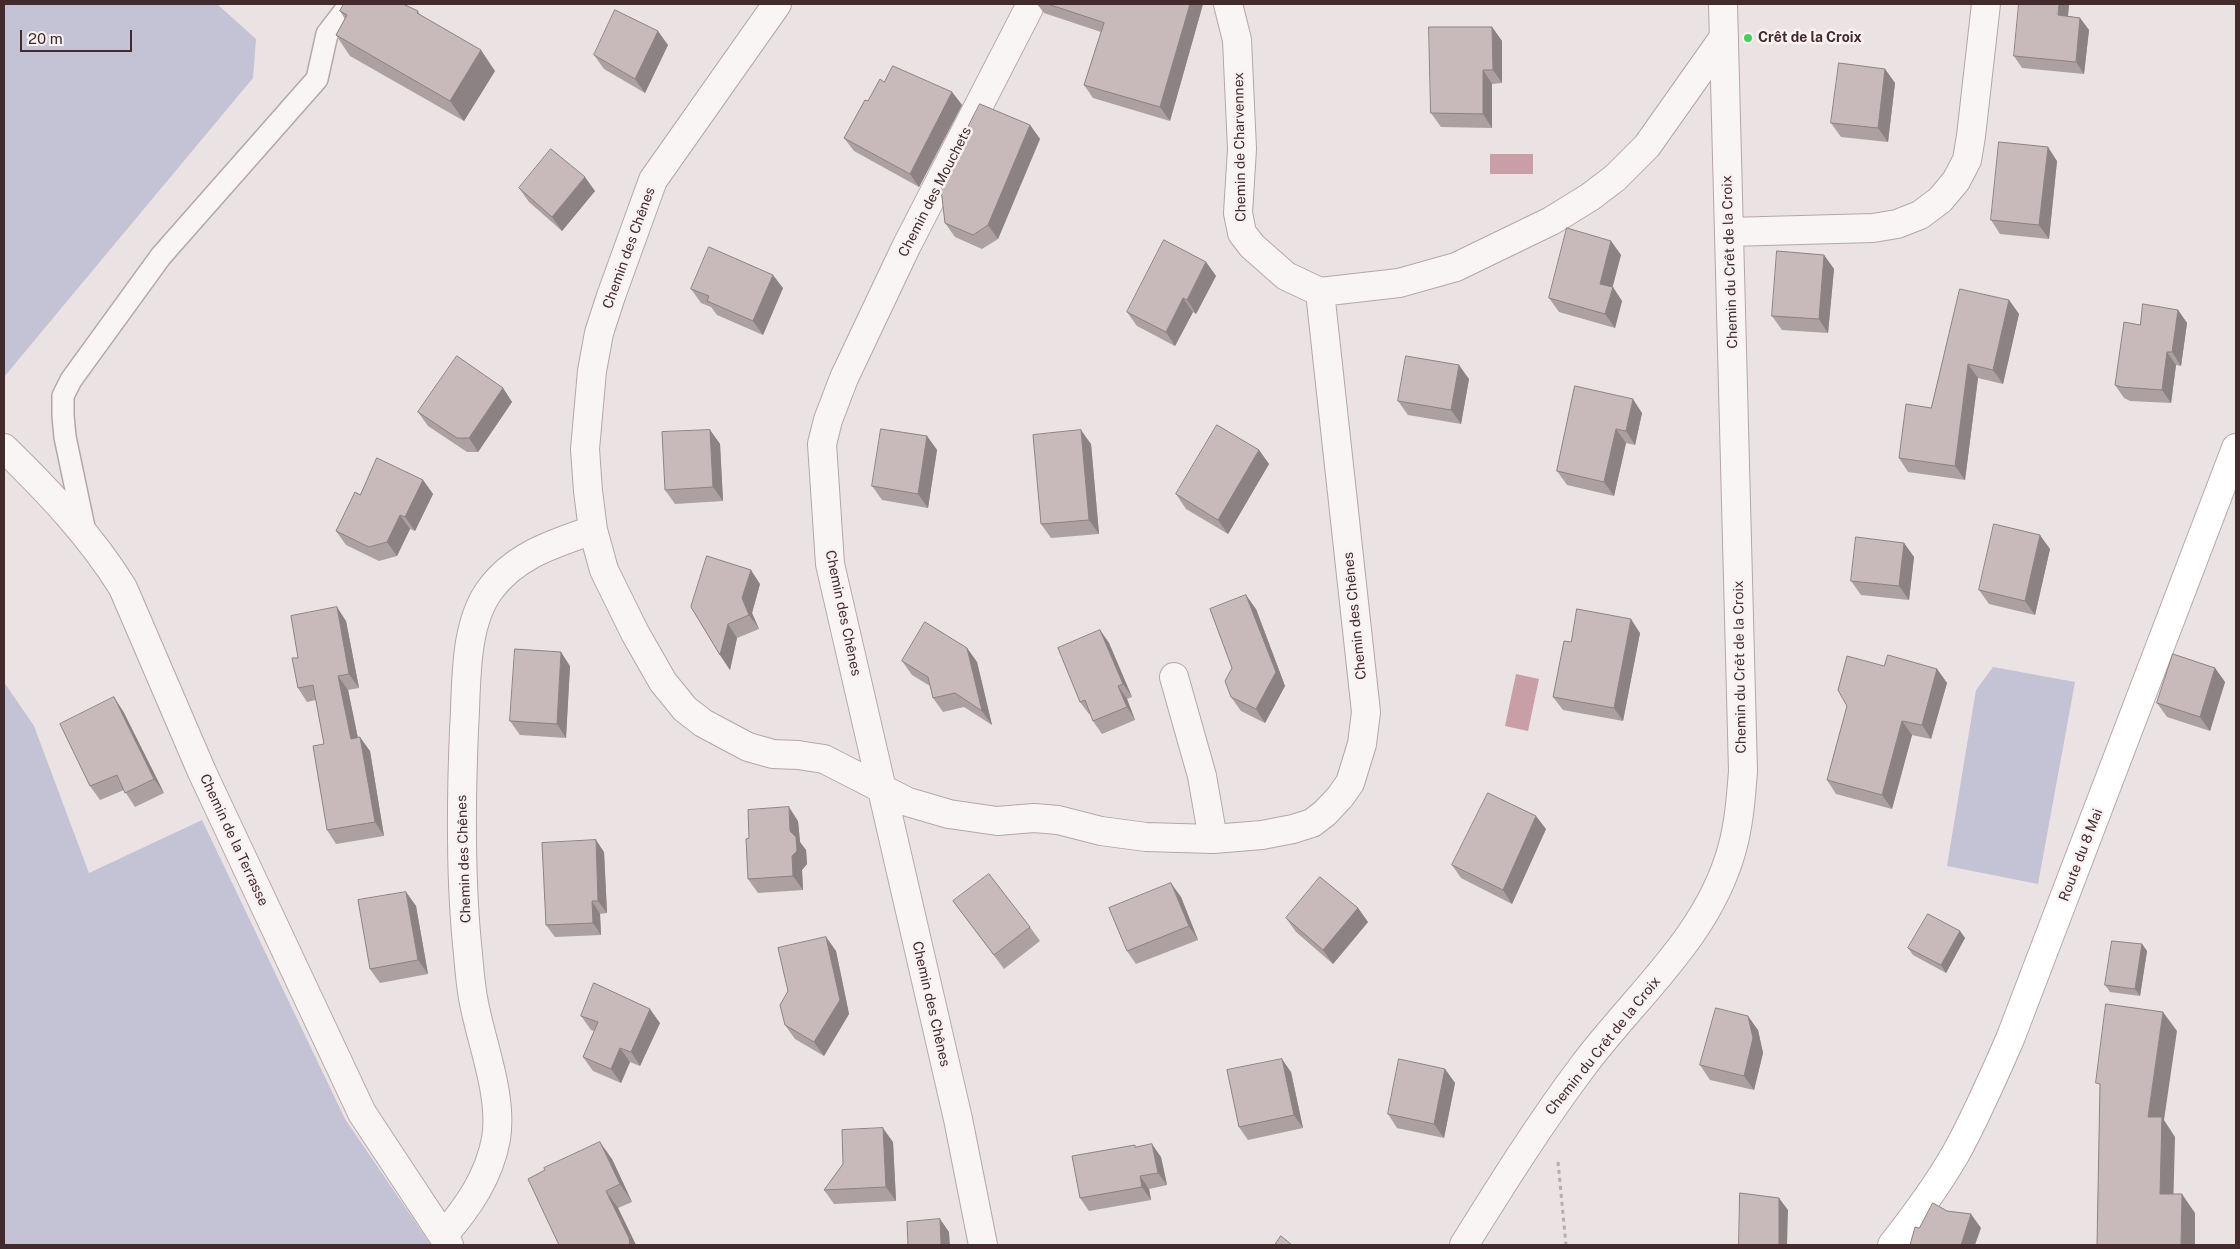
<!DOCTYPE html>
<meta charset="utf-8">
<style>
body{margin:0}
#map{position:relative;width:2240px;height:1249px;overflow:hidden;background:#ebe2e3;font-family:"Public Sans",sans-serif}
canvas{display:block}
.frame{position:absolute;inset:0;border:5px solid #432a2c;pointer-events:none}
.scale{position:absolute;left:20px;top:30px;width:112px;height:22px;box-sizing:border-box;border:2px solid #432a2c;border-top:0;padding-left:6px;font-size:15px;line-height:18px;white-space:nowrap;color:#432a2c;-webkit-text-stroke:4px #f8f2f3;paint-order:stroke}
</style>
<div id="map">
<canvas width="2240" height="1249"></canvas>
<div class="frame"></div>
<div class="scale">20 m</div>
</div>
<script>
const c = document.querySelector('canvas').getContext('2d');
c.lineJoin = 'round';
function fillPath(path, color) { c.fillStyle = color; c.fill(path, 'evenodd'); }
function stroke(path, color, width, dash) { c.strokeStyle = color; c.lineWidth = width; c.lineCap = dash ? 'butt' : 'round'; c.setLineDash(dash || []); c.stroke(path); }
function drawText(font, color, halo, rows, align = 'center') {
  c.font = font + ' "Public Sans",sans-serif'; c.lineWidth = 5; c.setLineDash([]); c.textBaseline = 'middle'; c.strokeStyle = halo; c.fillStyle = color; for (const [text, x, y, turn = 0] of rows) {
    c.save(); c.translate(x, y); c.rotate((+turn || 0) * Math.PI / 180); c.textAlign = isNaN(turn) ? turn : align; if (halo) c.strokeText(text, 0, 0); c.fillText(text, 0, 0); c.restore();
  }
}
fillPath(new Path2D(`
 M4 4H217L256 39 253 78 4 377Z
 M1993 667 2075 682 2038 884 1947 866 1976 690Z
 M4 682 34 726 89 873 202 820 345 1119 431 1245H4Z`), '#c4c3d5');
fillPath(new Path2D(`
 M1490 154H1533V174H1490Z
 M1516 674 1539 679 1528 731 1505 726Z`), '#ca9ea6');
const lane = new Path2D(`
 M85 532 65 437 63 416V396L71 380 161 256 317 79 327 34 350 4`);
const street = new Path2D(`
 M777 4 653 180 611 296 599 333 592 371 585 449 588 491 593 530 604 570 635 633 663 682 685 709 703 723 748 747 773 754 798 755 824 759 908 802 949 814 997 821 1034 818 1058 820 1101 831 1146 837 1213 839 1262 835 1293 829 1312 823 1325 813 1340 797 1350 783 1362 744 1366 712 1320 292
 M1228 4 1237 40 1242 149 1238 213 1242 233 1252 246 1286 276 1320 292 1399 283 1456 267 1551 221 1590 197 1615 178 1647 146 1724 37
 M1729 232 1873 228 1897 224 1920 215 1940 200 1956 181 1967 160 1971 136 1986 4
 M4 448C48 491 91 536 123 588L202 772 362 1113 449 1245
 M1174 677 1202 776 1213 839
 M444 1235C468 1207 489 1177 496 1139 503 1096 482 1045 474 1003 470 984 469 963 467 944 460 872 461 802 464 730 467 687 463 628 489 591 515 555 553 544 593 530
 M983 1245 958 1119 830 564 822 444 828 420 844 378 906 247 1029 8
 M1464 1245C1502 1184 1540 1123 1583 1066 1636 995 1708 937 1732 849 1739 824 1741 797 1743 771L1723 4`);
const secondary = new Path2D(`
 M1892 1245C1915 1216 1937 1186 1956 1153 1976 1117 1993 1078 2010 1039L2236 448`);
stroke(lane, '#b5a7a8', 24);
stroke(street, '#b5a7a8', 30);
stroke(secondary, '#b5a7a8', 30);
stroke(new Path2D(`
 M1558 1162 1566 1245`), '#b7acad', 3, [4, 4]);
stroke(lane, '#f9f5f5', 21);
stroke(street, '#f9f5f5', 28);
stroke(secondary, '#fff', 28);
fillPath(new Path2D(`
 M1037 4H1203L1170 121 1093 98 1084 85 1101 32 1044 13Z
 M2069 4 2068 16 2080 18 2089 30 2084 74 2022 68 2014 56Z
 M340 11H418L420 15 495 71 464 121 350 56 336 35 345 19Z
 M1492 27 1502 41V83L1492 84V128L1441 127 1431 113Z
 M668 45 645 93 604 69 594 55Z
 M1885 69 1895 83 1888 142 1841 137 1831 123Z
 M884 82 952 92 962 105 919 187 854 151 844 138 868 101Z
 M1030 125 1040 139 998 239 982 249 955 237 945 223Z
 M2057 161 2049 239 2000 234 1991 220Z
 M519 188 595 191 562 231 529 202Z
 M1611 241 1621 255 1612 287 1622 301 1615 328 1559 312 1549 298Z
 M1824 255 1834 269 1828 333 1782 330 1772 316Z
 M1206 262 1216 276 1196 314 1193 312 1175 346 1137 326 1127 312Z
 M783 288 763 335 717 315 711 307 701 303 691 289Z
 M2009 300 2019 314 2003 384 1978 378 1965 480 1908 472 1899 458 1931 408Z
 M2178 310 2187 323 2181 366 2176 365 2171 403 2130 401 2124 398 2115 385 2140 325Z
 M1469 379 1461 424 1408 415 1398 401Z
 M1575 386 1642 413 1635 445 1626 443 1614 496 1567 485 1557 471Z
 M503 388 512 402 478 452H467L428 426 418 412Z
 M710 430 720 444 723 501 675 504 665 490Z
 M927 436 937 450 928 508 882 500 872 486Z
 M1091 444 1099 534 1051 538 1041 524Z
 M1259 450 1269 464 1228 534 1186 509 1176 494Z
 M423 480 433 494 415 531 410 529 397 556 379 561 346 545 336 531 360 495Z
 M1904 543 1914 557 1909 600 1861 595 1851 581Z
 M2050 549 2035 615 1989 604 1979 590Z
 M760 584 752 613 759 629 737 638 730 670 720 655 691 607Z
 M1256 609 1285 686 1265 723 1241 711 1231 697 1232 668Z
 M346 621 359 688 348 690 358 738 370 751 384 836 336 844 327 830 324 744 316 700 307 702 298 688Z
 M1100 630 1109 643 1132 697 1127 699 1135 720 1102 734 1093 721 1090 714H1089L1080 702Z
 M1640 633 1623 721 1563 710 1553 697 1571 642Z
 M967 648 977 662 992 725 964 707 943 712 933 698 930 686 912 675 902 661Z
 M570 666 566 738 520 735 510 721Z
 M1884 666 1937 669 1947 683 1931 739 1912 735 1892 809 1836 794 1827 780Z
 M2215 668 2225 682 2210 731 2167 717 2157 703Z
 M123 711 164 793 135 807 124 790 100 800 90 786Z
 M798 821 800 842 806 850 807 864 802 870 803 890 758 893 748 879 749 838Z
 M1546 829 1512 904 1461 878 1452 865Z
 M604 852 607 913 600 914 601 935 555 937 546 925Z
 M406 892 416 906 428 974 380 983 370 969Z
 M1181 897 1198 940 1136 964 1127 951Z
 M953 901 1030 927 1040 941 1004 969Z
 M1358 908 1368 922 1333 964 1296 932 1286 918Z
 M1960 931 1965 938 1946 973 1913 955 1908 948Z
 M826 937 836 951 849 1014 824 1056 795 1039 785 1025Z
 M2142 944 2147 951 2140 996 2110 992 2105 985Z
 M581 1016 660 1023 640 1066 630 1062 621 1083 593 1071 583 1057 594 1031 591 1030Z
 M1758 1030 1763 1053 1754 1090 1710 1080 1700 1065Z
 M1445 1069 1455 1083 1444 1138 1397 1128 1388 1114Z
 M1291 1072 1303 1128 1248 1140 1239 1127Z
 M893 1142 896 1201 834 1204 824 1190 843 1164Z
 M1136 1147 1161 1157 1167 1185 1149 1189 1151 1200 1089 1211 1080 1198Z
 M612 1159 632 1202 618 1208 636 1245H559Z`), '#aca0a1');
fillPath(new Path2D(`
 M1190 4H1203L1170 121 1160 107Z
 M2059 4H2069L2067 27 2058 15Z
 M2080 18 2089 30 2084 74 2076 62Z
 M1492 27 1502 41V83L1493 70Z
 M658 31 668 45 645 93 635 79Z
 M481 50 495 71 464 121 450 101Z
 M1885 69 1895 83 1888 142 1878 128Z
 M1483 70 1492 84V128L1483 114Z
 M952 92 962 105 919 187 910 174Z
 M1030 125 1040 139 998 239 988 225Z
 M2048 147 2057 161 2049 239 2039 225Z
 M585 177 595 191 562 231 552 217Z
 M1611 241 1621 255 1610 297 1613 287 1622 301 1615 328 1605 314 1600 284Z
 M1824 255 1834 269 1828 333 1819 319Z
 M1206 262 1216 276 1196 314 1187 300Z
 M773 275 783 288 763 335 753 321Z
 M1183 298 1193 312 1175 346 1166 332Z
 M2009 300 2019 314 2003 384 1993 370Z
 M2178 310 2187 323 2181 366 2172 352Z
 M2167 352 2176 365 2171 403 2162 390Z
 M1968 364 1978 378 1965 480 1955 466Z
 M1459 365 1469 379 1461 424 1451 410Z
 M503 388 512 402 478 452 469 438Z
 M1633 399 1642 413 1635 445 1626 431Z
 M1616 429 1626 443 1614 496 1604 482Z
 M710 430 720 444 723 501 713 487Z
 M1081 430 1091 444 1099 534 1089 520Z
 M927 436 937 450 928 508 918 494Z
 M1259 450 1269 464 1228 534 1218 520Z
 M423 480 433 494 415 531 405 517Z
 M400 515 410 529 397 556 387 542Z
 M2040 535 2050 549 2035 615 2025 601Z
 M1904 543 1914 557 1909 600 1899 586Z
 M751 570 760 584 752 613 759 629 749 615 742 598Z
 M1246 595 1256 609 1285 686 1265 723 1256 709Z
 M337 607 346 621 359 688 349 674Z
 M1631 619 1640 633 1623 721 1614 708Z
 M728 624 737 638 730 670 720 655Z
 M1100 630 1109 643 1132 697 1123 684Z
 M967 648 977 662 992 725 982 711Z
 M561 652 570 666 566 738 557 724Z
 M2215 668 2225 682 2210 731 2200 717Z
 M1937 669 1947 683 1931 739 1922 725Z
 M338 676 348 690 361 753 351 739Z
 M1118 686 1127 699 1135 720 1127 707Z
 M114 697 123 711 164 793 154 779Z
 M1902 721 1912 735 1892 809 1882 795Z
 M360 737 370 751 384 836 375 822Z
 M789 807 798 821 800 842 806 850 807 864 802 870 803 890 793 876Z
 M1536 816 1546 829 1512 904 1503 890Z
 M596 840 604 852 607 913 598 901Z
 M1171 883 1181 897 1198 940 1189 926Z
 M406 892 416 906 428 974 418 960Z
 M592 901 600 914 601 935 593 923Z
 M1358 908 1368 922 1333 964 1323 950Z
 M1960 931 1965 938 1946 973 1941 965Z
 M826 937 836 951 849 1014 824 1056 814 1042Z
 M2142 944 2147 951 2140 996 2135 989Z
 M650 1009 660 1023 640 1066 631 1052Z
 M2163 1012 2177 1031 2164 1120 2175 1137 2173 1213 2160 1194 2148 1117Z
 M1748 1016 1758 1030 1763 1053 1754 1090 1744 1076Z
 M620 1048 630 1062 621 1083 611 1069Z
 M1282 1059 1291 1072 1303 1128 1294 1115Z
 M1445 1069 1455 1083 1444 1138 1434 1124Z
 M883 1128 893 1142 896 1201 886 1187Z
 M600 1142 612 1159 632 1202 620 1184Z
 M1152 1144 1161 1157 1167 1185 1158 1173Z
 M1140 1176 1149 1189 1151 1200 1142 1187Z
 M606 1191 618 1208 636 1245H630Z
 M2182 1194 2195 1213V1245H2181Z
 M1779 1198 1788 1210 1787 1245H1779Z
 M1971 1214 1981 1228 1975 1245H1961Z
 M940 1219 949 1232 950 1245H941Z`), '#8c8283');
const building = new Path2D(`
 M344 4H403L418 11 417 13 481 50 450 101 336 35 347 15 340 11Z
 M1048 4H1190L1160 107 1084 85 1104 23Z
 M2019 4H2059L2058 15 2080 18 2076 62 2014 56Z
 M615 10 658 31 635 79 594 55Z
 M1429 27H1492L1493 70H1483V114L1431 113Z
 M1839 63 1885 69 1878 128 1831 123Z
 M893 66 952 92 910 174 844 138 865 100 868 101 880 79 884 82Z
 M980 104 1030 125 988 225 973 235 945 223 940 181Z
 M1999 142 2048 147 2039 225 1991 220Z
 M551 149 585 177 552 217 519 188Z
 M1567 228 1611 241 1600 284 1613 287 1605 314 1549 298Z
 M1164 240 1206 262 1187 300 1183 298 1166 332 1127 312Z
 M709 247 773 275 753 321 707 301 709 296 691 289Z
 M1777 251 1824 255 1819 319 1772 316Z
 M1960 289 2009 300 1993 370 1968 364 1955 466 1899 458 1906 404 1931 408Z
 M2143 304 2178 310 2172 352H2167L2162 390 2121 387 2115 385 2124 322 2140 325Z
 M457 356 503 388 469 438H457L418 412Z
 M1406 356 1459 365 1451 410 1398 401Z
 M1575 386 1633 399 1626 431 1616 429 1604 482 1557 471Z
 M1217 425 1259 450 1218 520 1176 494Z
 M881 429 927 436 918 494 872 486Z
 M710 430 713 487 665 490 662 432Z
 M1081 430 1089 520 1041 524 1033 435Z
 M377 458 423 480 405 517 400 515 387 542 369 547 336 531 355 492 360 495Z
 M1994 524 2040 535 2025 601 1979 590Z
 M1856 537 1904 543 1899 586 1851 581Z
 M707 556 751 570 742 598 749 615 728 624 720 655 691 607Z
 M1246 595 1276 672 1256 709 1231 697 1225 681 1232 668 1210 609Z
 M337 607 349 674 338 676 351 739 360 737 375 822 327 830 313 746 324 744 313 685 298 688 292 658H298L291 616Z
 M1577 609 1631 619 1614 708 1553 697 1564 641 1571 642Z
 M925 622 967 648 982 711 955 693 933 698 928 677 902 661Z
 M1100 630 1123 684 1118 686 1127 707 1093 721 1085 700 1080 702 1058 648Z
 M515 649 561 652 557 724 510 721Z
 M2173 654 2215 668 2200 717 2157 703Z
 M1888 655 1937 669 1922 725 1902 721 1882 795 1827 780 1847 706 1838 690 1847 656 1884 666Z
 M114 697 154 779 125 793 117 775 90 786 60 724Z
 M1488 793 1536 816 1503 890 1452 865Z
 M789 807 790 831 796 837 797 851 792 856 793 876 748 879 746 839 749 838 748 810Z
 M596 840 598 901H592L593 923 546 925 542 843Z
 M989 874 1030 927 994 955 953 901Z
 M1320 877 1358 908 1323 950 1286 918Z
 M1171 883 1189 926 1127 951 1109 908Z
 M406 892 418 960 370 969 358 900Z
 M1928 914 1960 931 1941 965 1908 948Z
 M826 937 840 1000 814 1042 785 1025 780 1005 788 991 778 948Z
 M2112 941 2142 944 2135 989 2105 985Z
 M594 983 650 1009 631 1052 620 1048 611 1069 583 1057 598 1022 581 1016Z
 M2106 1004 2163 1012 2148 1117H2162L2160 1194H2182L2181 1245H2097L2100 1084 2096 1083Z
 M1716 1008 1748 1016 1753 1038 1744 1076 1700 1065Z
 M1282 1059 1294 1115 1239 1127 1227 1070Z
 M1399 1059 1445 1069 1434 1124 1388 1114Z
 M883 1128 886 1187 824 1190 843 1164 842 1130Z
 M600 1142 620 1184 606 1191 629 1238 630 1245H559L528 1179 545 1170 544 1168Z
 M1152 1144 1158 1173 1140 1176 1142 1187 1080 1198 1072 1156 1135 1145V1147Z
 M1740 1193 1779 1198V1245H1739Z
 M1933 1203 1947 1211 1971 1214 1961 1245H1910L1915 1227 1919 1228Z
 M940 1219 941 1245H908L907 1222Z
 M1281 1236 1292 1245H1275Z`);
fillPath(building, '#c8babb');
stroke(building, '#8c8283', 1);
for (const [x, y, r, color] of [
 [1748,38,5,"#48cf5b"]
]) { const dot = new Path2D(); dot.arc(x, y, r, 0, 2 * Math.PI); c.fillStyle = color; c.fill(dot); stroke(dot, '#f8f2f3', 2); }
drawText('bold 14px', '#432a2c', '#f8f2f3', [
 ["Crêt de la Croix",1758,38]
], 'left');
drawText('14px', '#432a2c', '#f8f2f3', [
 ["Chemin de Charvennex",1240,147,-91],
 ["Chemin des Mouchets",935,192,-63],
 ["Chemin des Chênes",629,248,-70],
 ["Chemin du Crêt de la Croix",1730,262,-92],
 ["Chemin des Chênes",843,613,78],
 ["Chemin des Chênes",1355,616,-96],
 ["Chemin du Crêt de la Croix",1740,667,-91],
 ["Chemin de la Terrasse",234,840,65],
 ["Route du 8 Mai",2081,855,-69],
 ["Chemin des Chênes",464,859,-92],
 ["Chemin des Chênes",931,1004,77],
 ["Chemin du Crêt de la Croix",1603,1046,-51]
]);
</script>
